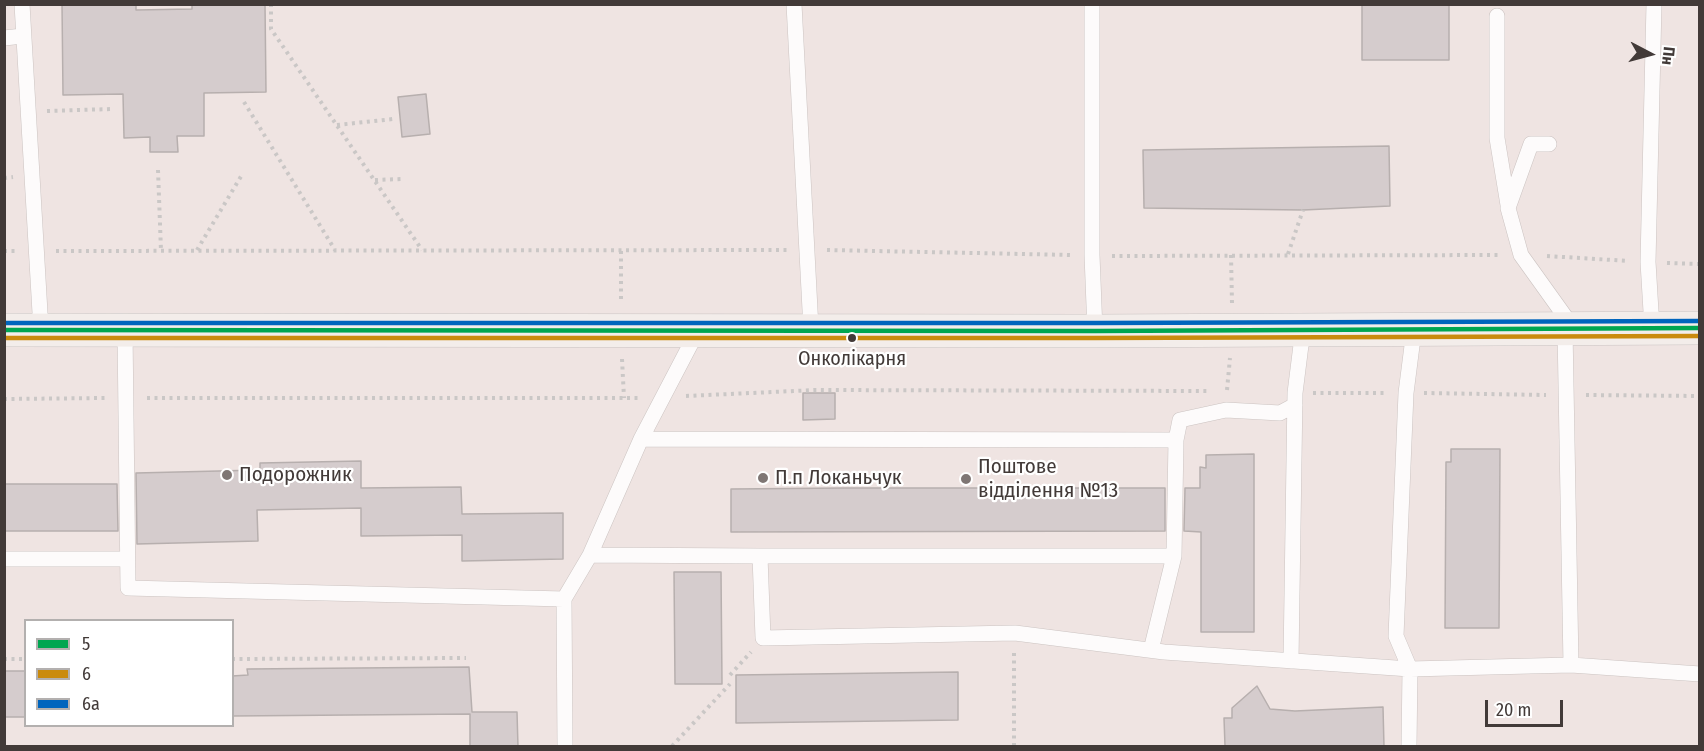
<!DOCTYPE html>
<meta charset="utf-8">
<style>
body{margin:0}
#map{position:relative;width:1704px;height:751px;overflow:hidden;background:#efe4e2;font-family:"Fira Sans Condensed",sans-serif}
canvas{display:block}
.frame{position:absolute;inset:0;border:6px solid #423a38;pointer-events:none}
.legend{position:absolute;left:24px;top:619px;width:210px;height:108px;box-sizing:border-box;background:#fff;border:2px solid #b3b0af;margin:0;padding:8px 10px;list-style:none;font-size:18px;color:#423a38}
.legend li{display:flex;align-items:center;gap:12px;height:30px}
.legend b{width:30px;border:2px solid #b3b0af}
.north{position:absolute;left:1620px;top:24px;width:60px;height:60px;-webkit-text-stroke:4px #fff;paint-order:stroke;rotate:96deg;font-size:16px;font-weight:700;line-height:24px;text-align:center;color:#423a38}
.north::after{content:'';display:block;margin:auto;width:21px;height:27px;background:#423a38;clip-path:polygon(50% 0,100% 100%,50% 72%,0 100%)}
.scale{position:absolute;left:1485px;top:700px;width:78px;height:27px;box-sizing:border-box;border:3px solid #423a38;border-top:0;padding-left:8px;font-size:18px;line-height:21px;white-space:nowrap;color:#423a38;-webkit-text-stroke:4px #fff;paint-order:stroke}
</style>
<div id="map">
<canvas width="1704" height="751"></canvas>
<div class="frame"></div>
<ul class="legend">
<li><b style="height:8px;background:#00a651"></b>5</li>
<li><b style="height:8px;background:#ca8b0e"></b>6</li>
<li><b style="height:8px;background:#0065bd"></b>6а</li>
</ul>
<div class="north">Пн</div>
<div class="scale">20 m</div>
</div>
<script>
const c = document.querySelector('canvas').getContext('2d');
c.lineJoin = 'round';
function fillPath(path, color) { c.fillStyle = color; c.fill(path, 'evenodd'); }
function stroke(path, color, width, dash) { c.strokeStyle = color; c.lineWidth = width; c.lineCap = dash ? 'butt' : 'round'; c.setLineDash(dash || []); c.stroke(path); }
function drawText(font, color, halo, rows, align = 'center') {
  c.font = font + ' "Fira Sans Condensed",sans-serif'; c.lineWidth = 4.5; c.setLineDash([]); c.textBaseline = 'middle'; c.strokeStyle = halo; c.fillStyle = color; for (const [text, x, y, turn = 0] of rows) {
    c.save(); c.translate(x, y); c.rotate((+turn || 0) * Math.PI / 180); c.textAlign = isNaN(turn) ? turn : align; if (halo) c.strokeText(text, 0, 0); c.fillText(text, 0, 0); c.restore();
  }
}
const building = new Path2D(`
 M62 4H136V10L192 9V4H265L266 92 204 93V136H177L178 152H150V137L124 138 123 94 63 95Z
 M1362 4H1449V60H1362Z
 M426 94 430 134 402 137 398 97Z
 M1389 146 1390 206 1303 210 1144 208 1143 150Z
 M803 393H835V419L803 420Z
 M1451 449H1500L1499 628H1445L1446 462H1451Z
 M1254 454V632H1201V532L1184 531 1185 488H1200V467L1206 468V455Z
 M361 461V488L461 487 462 514 563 513V559L462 561V535L361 536V508L257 510 258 541 137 544 136 473 260 470V463Z
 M4 484H117L118 531H4Z
 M845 488H1165V531L731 532V489Z
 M674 572H721L722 684H675Z
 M469 667 472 712H517L518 747H470V714L232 716V676L248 675 247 669Z
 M4 671H26V717H4Z
 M958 672V720L736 723V675Z
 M1257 686 1270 709 1295 711 1383 707 1384 747 1225 746 1224 718H1232V708Z`);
fillPath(building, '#d5cccd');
stroke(building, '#b7afae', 1.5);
const lane = new Path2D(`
 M22 4 41 330
 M794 4 811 329
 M1092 4V255L1095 331
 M1497 16V138L1508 205
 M4 38 23 36
 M1549 144H1531L1508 208 1521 255 1574 329
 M1652 328 1648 262 1654 4
 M1565 329 1571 665
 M125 330 128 588 564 599
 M641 439 1176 440
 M590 555 760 556 763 638 1015 633 1164 652 1410 669 1571 665 1700 674
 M760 556H1174L1176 440 1180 420 1226 410 1280 413 1295 405
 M4 559H126
 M1151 650 1174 556
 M1291 661 1295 393 1303 329
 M565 746 564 599 590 555 641 439 698 330
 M1409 746 1410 669 1396 636 1406 393 1414 330`);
const primary = new Path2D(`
 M4 330 1095 331 1700 328`);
stroke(lane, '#cbc3c1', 16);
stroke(primary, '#c9c3c2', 34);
stroke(new Path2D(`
 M271 4V29L422 250
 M244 102 335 250
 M47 111 112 109
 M337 125 393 119
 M158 170 161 251
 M4 178 13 177
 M375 180 401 179
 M197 250 243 173
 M827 250 1072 255
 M4 251H16
 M56 251 787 250
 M621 251V301
 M1288 254 1303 210
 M1231 255 1232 303
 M1112 256 1501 255
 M1547 256 1629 261
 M1667 263 1700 264
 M622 359 624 398
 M1227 390 1230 358
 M1313 393H1387
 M1424 393 1546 395
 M1586 395 1700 396
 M686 396 816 390 1210 391
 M147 398H640
 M4 399 106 398
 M4 659H26
 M232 659 466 658
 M730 675 751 652
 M672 746 730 684
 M1014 746V652`), '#cac7c6', 4, [3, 4.5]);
stroke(lane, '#fdfbfb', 15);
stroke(primary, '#f3edea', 33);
stroke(new Path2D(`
 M4 330 1095 331 1700 328`), '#00a651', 4.5);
stroke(new Path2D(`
 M4 338H1095L1700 336`), '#ca8b0e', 4.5);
stroke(new Path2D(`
 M4 323H1095L1700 321`), '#0065bd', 4.5);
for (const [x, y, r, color] of [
 [852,338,5,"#423a38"],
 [227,475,6,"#7f7674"],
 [763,478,6,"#7f7674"],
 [966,479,6,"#7f7674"]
]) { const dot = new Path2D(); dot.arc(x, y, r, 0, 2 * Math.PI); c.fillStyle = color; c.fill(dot); stroke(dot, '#fff', 2); }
drawText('20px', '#423a38', '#fff', [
 ["Онколікарня",852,359]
]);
drawText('21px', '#423a38', '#fff', [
 ["Поштове",978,467],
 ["відділення №13",978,491],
 ["Подорожник",239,475],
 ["П.п Локаньчук",775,478]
], 'left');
</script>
